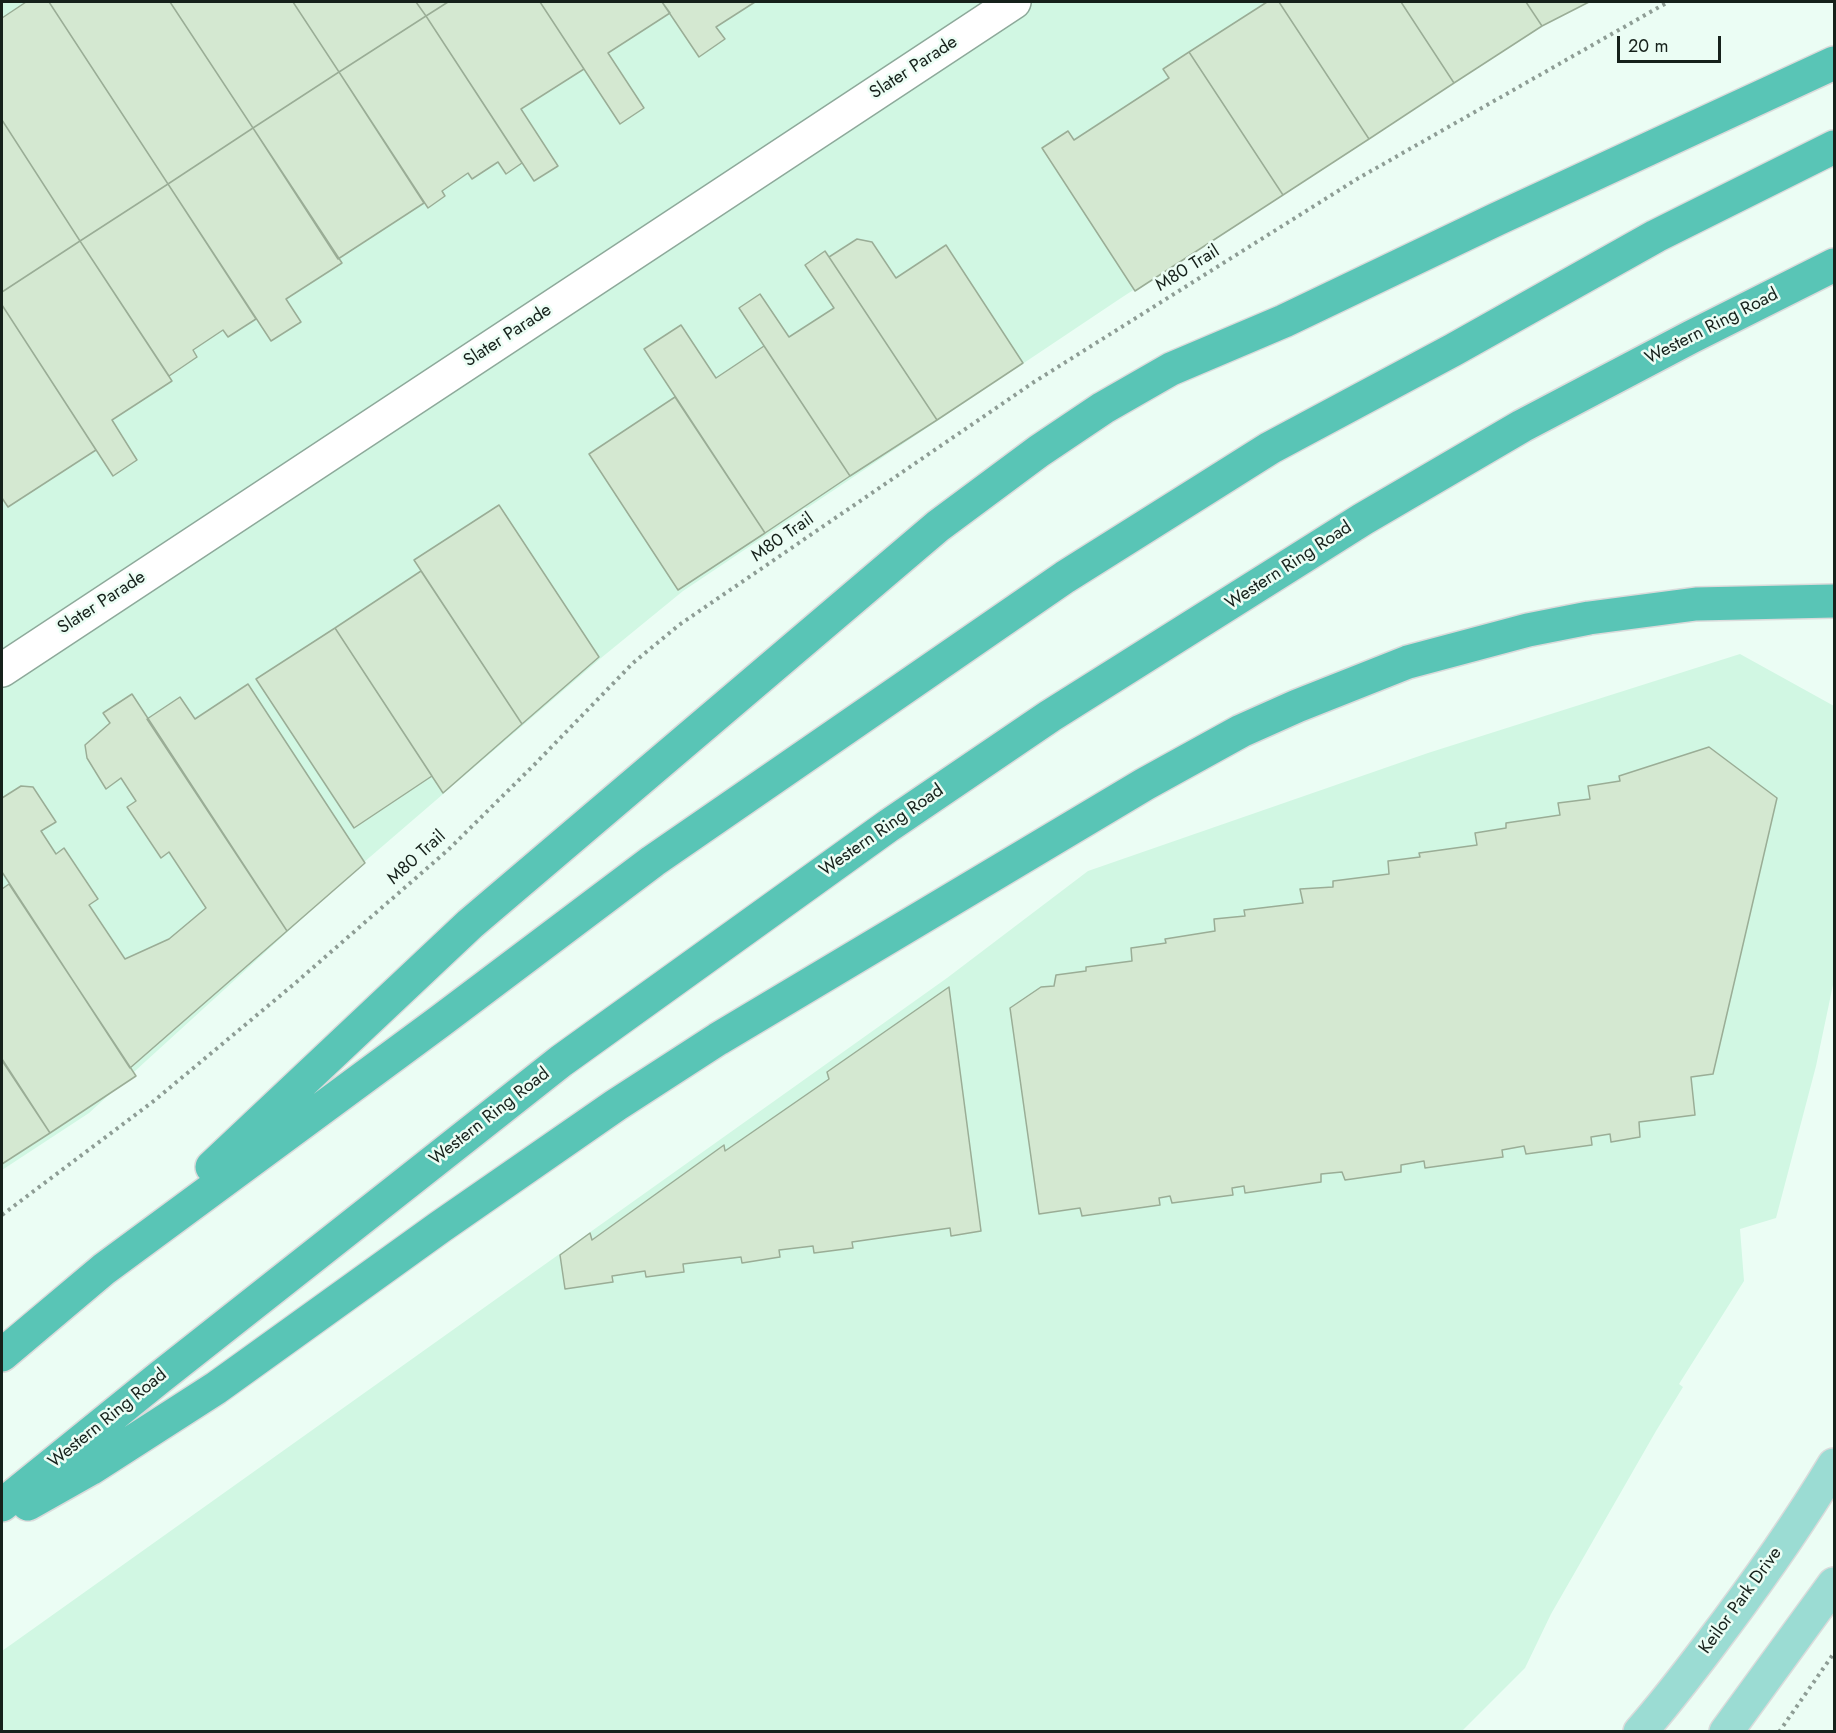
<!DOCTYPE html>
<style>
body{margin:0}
#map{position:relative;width:1836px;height:1733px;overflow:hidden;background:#ebfdf4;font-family:Jost,sans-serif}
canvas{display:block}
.frame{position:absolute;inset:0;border:3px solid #16211b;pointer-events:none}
.scale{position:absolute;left:1617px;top:36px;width:104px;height:27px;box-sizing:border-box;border:3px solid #16211b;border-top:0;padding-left:8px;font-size:18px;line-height:21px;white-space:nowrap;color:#16211b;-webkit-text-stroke:4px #ebfdf4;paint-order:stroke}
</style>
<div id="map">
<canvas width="1836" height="1733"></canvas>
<div class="frame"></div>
<div class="scale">20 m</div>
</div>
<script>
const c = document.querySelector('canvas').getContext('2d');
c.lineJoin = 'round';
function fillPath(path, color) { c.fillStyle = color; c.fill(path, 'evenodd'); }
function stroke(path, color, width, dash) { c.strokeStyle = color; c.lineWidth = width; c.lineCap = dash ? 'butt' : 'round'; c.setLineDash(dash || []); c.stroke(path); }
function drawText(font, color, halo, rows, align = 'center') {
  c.font = font + ' Jost,sans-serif'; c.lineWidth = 5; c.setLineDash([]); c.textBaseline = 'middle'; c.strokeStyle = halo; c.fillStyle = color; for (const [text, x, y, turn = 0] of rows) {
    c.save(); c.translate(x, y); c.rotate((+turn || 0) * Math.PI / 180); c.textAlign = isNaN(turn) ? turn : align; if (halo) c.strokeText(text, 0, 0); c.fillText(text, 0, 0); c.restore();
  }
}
fillPath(new Path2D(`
 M2 2H1586L1501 45 1376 132 1121 298 683 591 601 658 363 863 89 1113 2 1170Z
 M1740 654 1834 706V980L1816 1066 1776 1218 1740 1229 1744 1281 1679 1384 1683 1387 1656 1431 1551 1614 1525 1668 1462 1731H2V1651L947 978 1088 871 1428 753Z`), '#d1f7e3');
const building = new Path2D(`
 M26 2H49L168 184 80 241 2 120V18Z
 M49 2H170L253 128 168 184Z
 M170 2H293L339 72 253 128Z
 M293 2H416L426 16 339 72Z
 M416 2H448L426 16Z
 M448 2H540L584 69 521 109 558 166 534 181 426 16Z
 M540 2H662L670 13 608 53 644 108 620 124Z
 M662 2H755L716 27 725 39 699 57Z
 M1267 2H1279L1369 139 1283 195 1189 52Z
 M1279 2H1401L1454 83 1369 139Z
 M1401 2H1526L1542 26 1454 83Z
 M1526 2H1589L1542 26Z
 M426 16 522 163 506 174 498 162 472 179 468 173 442 191 445 196 428 208 339 72Z
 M1189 52 1283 195 1135 291 1042 148 1068 131 1074 140 1169 78 1163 69Z
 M339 72 424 203 338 259 253 128Z
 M2 120 80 241 2 292Z
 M253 128 342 263 286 299 301 322 271 341 168 184Z
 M168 184 256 319 228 337 223 330 193 350 197 357 169 376 80 241Z
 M857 239 872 242 896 278 946 245 1023 363 937 420 829 257Z
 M80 241 172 381 112 420 137 460 113 476 2 305V292Z
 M825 251 937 420 850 476 739 308 760 294 789 337 834 308 805 265Z
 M2 305 96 450 8 507 2 498Z
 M681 325 716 378 764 346 850 476 765 533 644 349Z
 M675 397 765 533 678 590 589 454Z
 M499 505 599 657 522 724 414 560Z
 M421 571 522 724 443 793 335 628Z
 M335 628 432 776 354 828 256 679Z
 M248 684 365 863 287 931 147 719 180 697 195 719Z
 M132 694 287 931 130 1068 2 872V798L21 786 33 787 56 822 41 831 56 854 64 848 98 899 89 905 125 959 169 939 206 908 169 852 161 858 127 807 136 801 121 778 106 789 87 758 85 745 110 723 103 713Z
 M1709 747 1777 798 1713 1074 1691 1077 1695 1115 1639 1122 1640 1137 1611 1142 1610 1134 1591 1137 1592 1145 1526 1154 1524 1146 1502 1150 1503 1157 1425 1168 1424 1161 1401 1165V1172L1345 1180 1342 1172 1321 1174V1182L1245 1193 1244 1186 1232 1188 1233 1195 1172 1203 1170 1196 1159 1198 1160 1205 1082 1216 1080 1208 1039 1214 1010 1008 1041 987 1054 986 1056 975 1086 971V967L1132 961 1131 948 1166 943 1165 939 1215 931 1214 919 1245 916 1244 910 1303 903 1300 889 1333 887V881L1389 874 1388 861 1420 857 1419 853 1477 845 1475 833 1506 828V823L1560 815 1558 803 1590 799 1588 786 1620 781 1619 776Z
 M9 884 136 1076 50 1133 2 1059V889Z
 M949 987 981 1231 951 1236 950 1228 852 1242 853 1248 814 1253 813 1246 779 1250 780 1257 742 1263 741 1257 683 1264 684 1272 646 1277 645 1271 612 1276 613 1282 565 1289 560 1255 590 1233 592 1240 724 1145 725 1151 829 1079 827 1072Z
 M3 1062 50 1133 2 1164V1063Z`);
fillPath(building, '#d4e8d1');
stroke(building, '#9aad96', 1.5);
const street = new Path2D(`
 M2 670 1014 2`);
const primary = new Path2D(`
 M1640 1732C1665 1704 1687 1675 1709 1646 1754 1587 1796 1528 1834 1465
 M1726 1732 1834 1584`);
const highway = new Path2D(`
 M212 1167 470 924 938 526 1039 451 1103 408 1171 369 1284 321 1497 219 1834 63
 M2 1355 104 1269 439 1022 653 861 1065 577 1270 448 1453 350 1656 236 1834 147
 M28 1504 90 1469 216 1388 440 1227 616 1105 718 1039 1145 784 1241 731 1297 706 1408 662 1528 630 1589 618 1696 604 1834 601
 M2 1505 159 1378 561 1061 888 826 1050 716 1363 519 1522 426 1691 337 1834 265`);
stroke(street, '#8da99a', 36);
stroke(primary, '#dadbdb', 36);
stroke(highway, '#dadbdb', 36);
stroke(new Path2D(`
 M2 1215 155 1100 293 985 448 850 534 765 633 663 679 625 1034 382 1357 179 1668 2
 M1779 1732 1834 1653`), '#8e9d95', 4, [3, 4.5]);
stroke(street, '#fff', 33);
stroke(primary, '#9bdcd3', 33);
stroke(highway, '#59c5b6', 33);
drawText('18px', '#16211b', '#ebfdf4', [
 ["Slater Parade",914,68,-33],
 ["M80 Trail",1188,269,-32],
 ["Western Ring Road",1712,327,-27],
 ["Slater Parade",508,336,-33],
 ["M80 Trail",783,538,-35],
 ["Western Ring Road",1289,566,-33],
 ["Slater Parade",102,603,-33],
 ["Western Ring Road",882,831,-35],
 ["M80 Trail",417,858,-42],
 ["Western Ring Road",490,1117,-38],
 ["Western Ring Road",108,1419,-39],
 ["Keilor Park Drive",1741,1601,-54]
]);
</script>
